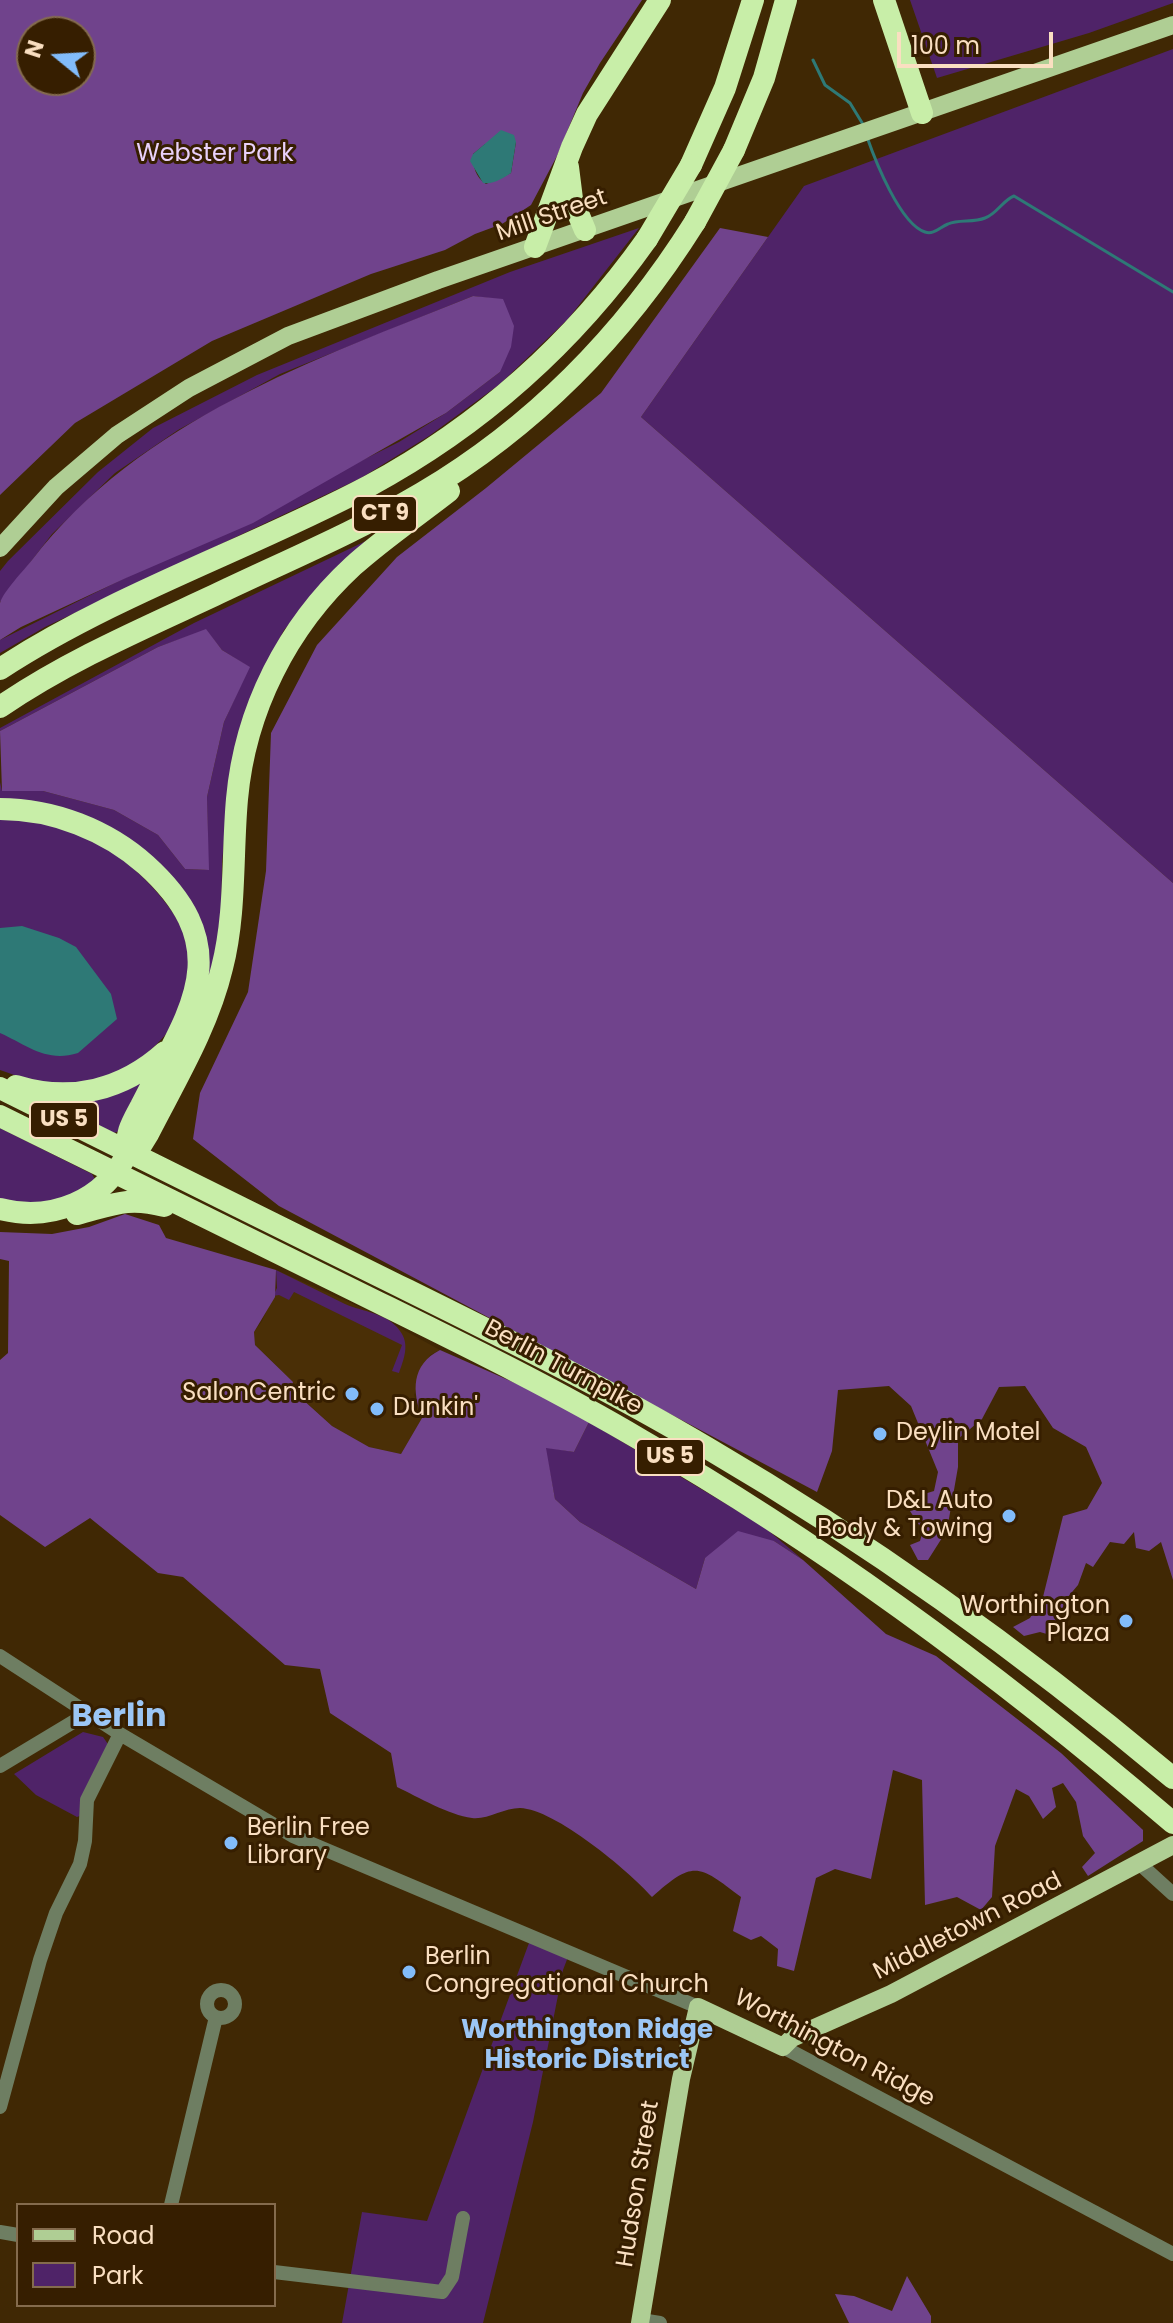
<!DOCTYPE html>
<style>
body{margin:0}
#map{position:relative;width:1173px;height:2323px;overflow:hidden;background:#402804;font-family:Poppins,sans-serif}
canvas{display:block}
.legend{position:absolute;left:16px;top:2203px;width:260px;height:104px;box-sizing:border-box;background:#361e00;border:2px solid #846b4d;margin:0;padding:10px 14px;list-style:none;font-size:24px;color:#fadfc1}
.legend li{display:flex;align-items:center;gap:16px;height:40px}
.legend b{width:40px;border:2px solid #846b4d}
.north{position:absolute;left:16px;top:16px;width:80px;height:80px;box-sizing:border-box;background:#361e00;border:2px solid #846b4d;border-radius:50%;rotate:288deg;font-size:22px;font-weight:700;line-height:32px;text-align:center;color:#fadfc1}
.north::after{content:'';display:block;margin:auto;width:28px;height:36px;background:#82bcfa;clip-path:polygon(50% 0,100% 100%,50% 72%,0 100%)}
.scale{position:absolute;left:897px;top:32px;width:156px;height:36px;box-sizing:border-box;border:4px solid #fadfc1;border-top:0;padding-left:10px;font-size:24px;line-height:28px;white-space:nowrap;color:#fadfc1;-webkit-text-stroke:6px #361e00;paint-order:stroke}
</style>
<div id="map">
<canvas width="1173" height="2323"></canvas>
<ul class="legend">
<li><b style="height:10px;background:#afce94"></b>Road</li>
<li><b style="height:22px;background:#4f2368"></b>Park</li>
</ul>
<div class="north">N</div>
<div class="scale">100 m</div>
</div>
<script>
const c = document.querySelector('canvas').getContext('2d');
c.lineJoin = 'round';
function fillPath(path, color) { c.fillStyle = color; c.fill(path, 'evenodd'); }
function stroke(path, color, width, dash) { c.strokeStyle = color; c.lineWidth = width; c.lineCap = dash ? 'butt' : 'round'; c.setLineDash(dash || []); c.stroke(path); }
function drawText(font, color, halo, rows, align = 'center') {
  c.font = font + ' Poppins,sans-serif'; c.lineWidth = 6; c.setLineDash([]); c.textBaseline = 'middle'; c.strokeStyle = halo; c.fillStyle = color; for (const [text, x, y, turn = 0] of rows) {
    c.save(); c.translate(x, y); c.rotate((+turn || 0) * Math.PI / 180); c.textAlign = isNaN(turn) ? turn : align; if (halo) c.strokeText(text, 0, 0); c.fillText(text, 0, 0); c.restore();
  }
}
fillPath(new Path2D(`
 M276 1270 371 1312 440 1350 430 1355 414 1395 422 1418 401 1454 369 1447 332 1426 291 1388 277 1366 255 1345 254 1332 262 1321 277 1288Z`), '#4a2f06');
fillPath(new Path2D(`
 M910 0H1173V3L1089 33 937 78Z
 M1173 49V883L641 417 804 186Z
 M639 228 568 319 500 384 429 436 361 478 45 627 0 653V640L399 442 446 413 500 372 503 300 473 296 280 374 178 430 115 473 52 534 0 602V571L8 561 98 472 153 428 257 375 510 272Z
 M391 529 321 587 284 630 257 682 231 769 222 862 221 948 207 984 206 966 139 847 0 802V782L2 791H43L114 810 158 835 185 869 208 870 207 797 224 722 249 667 222 650 206 630 158 647 0 731V728L194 623Z
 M31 819C58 827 87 834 110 850 140 871 182 912 189 949 201 1011 151 1065 95 1080 87 1082 79 1086 71 1086 47 1087 22 1078 0 1070V820Z
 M143 1080 119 1131 114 1133 46 1101Z
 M0 1128 92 1174 96 1181C73 1205 31 1205 0 1199Z
 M276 1270C299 1281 322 1293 345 1304 363 1312 388 1313 400 1331 410 1344 404 1359 399 1373L392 1371 402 1345 294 1292 289 1300 279 1295 273 1296 277 1288Z
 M589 1422 763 1526 803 1560 774 1541 705 1558 696 1589 580 1522 555 1499 545 1447 574 1452Z
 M83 1732 103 1737 110 1747 82 1815 77 1817 36 1795 14 1774Z
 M533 1932 571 1949 563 1970 533 2122 483 2323H342L362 2212 427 2221Z`), '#4f2368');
fillPath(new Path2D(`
 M0 0H642L600 63 583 93 557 156 531 205 502 224 475 234 445 250 371 274 212 341 75 423 0 495ZM32 32H80V80H32ZM516 142 511 173 486 184C475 177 473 166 473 154L485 144Z
 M720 228 768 237 641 417 1173 883V1580L1161 1542 1149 1551 1136 1548 1134 1532 1124 1544 1110 1542 1093 1567 1086 1563 1078 1585 1067 1598 1050 1635 1040 1632 1024 1636 1013 1627 1030 1618 1043 1597 1063 1516 1087 1509 1102 1483 1086 1447 1053 1428 1025 1386 999 1387 982 1419 958 1439V1467L947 1530 928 1560H918L910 1545 920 1541 923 1531 910 1511 924 1494 934 1491 938 1472 911 1406 889 1386 838 1390 832 1451 817 1492 279 1206 193 1139 200 1093 248 992 266 871 271 733 317 645 397 557 486 488 601 393Z
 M473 296 503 299 514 326 511 347 500 372 446 413 253 523 126 578 21 627 0 640C0 629 0 614 0 603 3 592 24 570 32 560 141 419 314 360 473 296Z
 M206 629 222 650 250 667 224 722 207 797 209 870 185 869 158 835 114 810 43 791H2L0 731 158 647Z
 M125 1214 159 1225 166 1238 276 1270 275 1297 254 1332 255 1345 293 1382 291 1389 332 1426 369 1447 401 1454 422 1418C412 1391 411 1365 440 1350L531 1390 589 1422 574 1452 546 1448 555 1499 580 1522 696 1589 705 1558 738 1531 774 1541 803 1560 886 1634 936 1656 1061 1753 1143 1830V1841L1088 1876 1082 1867 1095 1853 1083 1836 1076 1802 1063 1783 1052 1788 1056 1807 1043 1819 1029 1796 1016 1789 995 1846 992 1897 981 1910 957 1897 925 1905 922 1780 893 1770 871 1879 835 1869 816 1878 794 1971 777 1966 778 1949 761 1936 751 1940 733 1931 741 1897C699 1865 694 1859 652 1897 629 1871 555 1809 520 1808 504 1808 487 1820 472 1818 449 1815 418 1797 397 1787L391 1753 330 1713 320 1669 285 1665 183 1577 158 1573 90 1518 45 1547 0 1515V1360L8 1353 9 1261 0 1259V1232L52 1234 89 1227Z
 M907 2276 931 2316V2323H849L835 2294 854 2296 892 2311Z`), '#70438c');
fillPath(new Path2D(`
 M501 130 514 135 516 142 511 173C503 178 493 185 483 183L470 161 473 154Z
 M22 926 59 938 76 947 111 994 117 1019 78 1053C46 1063 27 1045 0 1033V928Z`), '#2e7976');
stroke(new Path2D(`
 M813 60 825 85 850 103 864 126
 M867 137C875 160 900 224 925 232 934 235 940 227 948 224 959 219 973 223 985 218 997 214 1003 200 1014 196L1173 292`), '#2e7976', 3);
stroke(new Path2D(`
 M0 1656 120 1734 293 1836 698 2007
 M0 1766 88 1713
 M1140 1864 1173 1894
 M207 2004a14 14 0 1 1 28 0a14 14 0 1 1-28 0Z
 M783 2047 1173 2254
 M0 2107 40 1960 56 1913 80 1864 85 1841 87 1800 120 1734
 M171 2205 216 2017
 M0 2232 18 2235
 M274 2272 442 2292 452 2277 463 2218
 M641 2320 660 2323`), '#6e7e62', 14);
stroke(new Path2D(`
 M0 548 56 487 117 435 189 388 288 336 438 280 1173 25
 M640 2323 681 2079 698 2007 783 2047 792 2038 891 1994 1173 1845`), '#afce94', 18);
stroke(new Path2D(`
 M884 0 922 113
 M734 150 764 78 786 0
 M691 165 725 88 753 0
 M568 167 572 199 585 230
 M535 247 572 147 587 114 660 0
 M0 669C115 594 248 550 369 486 480 426 574 342 647 239
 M0 707C67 661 142 629 215 595 284 562 356 532 422 493 535 426 626 332 695 222
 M0 809C53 809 107 830 146 865 242 952 186 1015 141 1106 133 1121 124 1135 128 1152 104 1201 52 1222 0 1209
 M16 1086C71 1103 123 1090 165 1052
 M0 1088C127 1152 254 1214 381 1277 492 1332 603 1386 709 1449 873 1545 1027 1656 1173 1778
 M0 1116C118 1174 235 1232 353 1290 450 1338 548 1385 641 1440 831 1549 1007 1681 1173 1823
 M128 1152 140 1147 148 1134C175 1081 208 1027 222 968 236 914 232 855 237 799 245 710 287 627 353 566 383 539 417 516 449 491
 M77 1214C112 1205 128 1196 164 1206`), '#c8eea8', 22);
stroke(new Path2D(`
 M695 222 734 150
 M647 239 691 165`), '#c8eea8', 22);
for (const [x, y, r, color] of [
 [352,1394,8,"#82bcfa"],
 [377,1409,8,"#82bcfa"],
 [880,1434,8,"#82bcfa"],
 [1009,1516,8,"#82bcfa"],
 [1126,1621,8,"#82bcfa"],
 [231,1843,8,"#82bcfa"],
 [409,1972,8,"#82bcfa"]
]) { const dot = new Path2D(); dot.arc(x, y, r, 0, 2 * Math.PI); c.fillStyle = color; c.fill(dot); stroke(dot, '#361e00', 3); }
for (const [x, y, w] of [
 [385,514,64],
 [64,1120,68],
 [670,1457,68]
]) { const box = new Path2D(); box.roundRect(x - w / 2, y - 18, w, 36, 6); c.fillStyle = '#361e00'; c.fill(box); stroke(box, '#fadfc1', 2); }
drawText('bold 22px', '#fadfc1', null, [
 ["CT 9",385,514],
 ["US 5",64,1120],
 ["US 5",670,1457]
]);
drawText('24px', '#e9d1fa', '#361e00', [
 ["Webster Park",215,155]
]);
drawText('24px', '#fadfc1', '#361e00', [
 ["Mill Street",552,216,-19],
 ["Berlin Turnpike",563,1368,28],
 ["Middletown Road",968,1927,-27],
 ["Worthington Ridge",834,2049,28],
 ["Hudson Street",639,2184,-81]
]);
drawText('24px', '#fadfc1', '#361e00', [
 ["SalonCentric",336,1394,"right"],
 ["Dunkin'",393,1409],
 ["Deylin Motel",896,1434],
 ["D&L Auto",993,1502,"right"],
 ["Body & Towing",993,1530,"right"],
 ["Worthington",1110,1607,"right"],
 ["Plaza",1110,1635,"right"],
 ["Berlin Free",247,1829],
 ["Library",247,1857],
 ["Berlin",425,1958],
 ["Congregational Church",425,1986]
], 'left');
drawText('bold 26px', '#9cc6f5', '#361e00', [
 ["Worthington Ridge",587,2031],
 ["Historic District",587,2061]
]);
drawText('bold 32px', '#9cc6f5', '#361e00', [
 ["Berlin",119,1718]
]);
</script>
